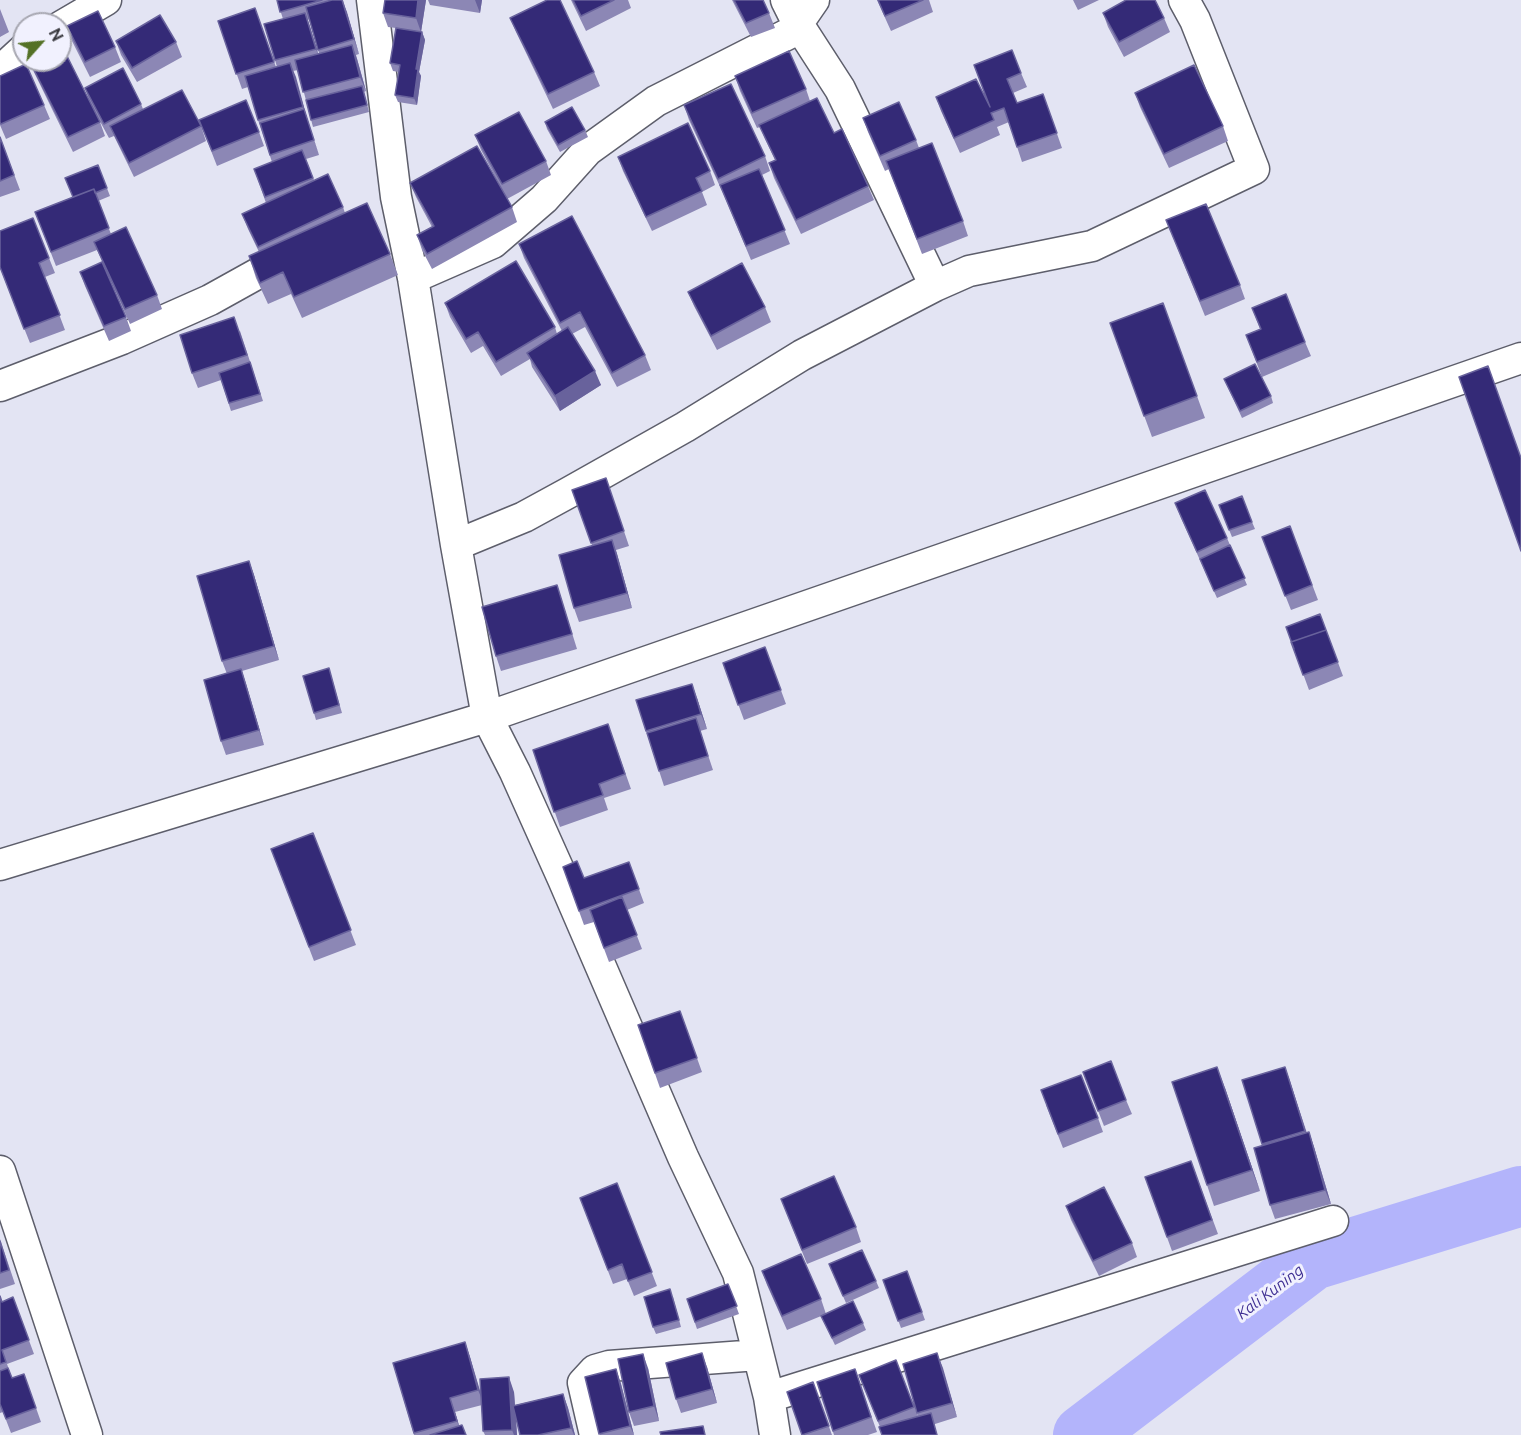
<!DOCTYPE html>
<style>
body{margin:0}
#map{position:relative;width:1521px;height:1435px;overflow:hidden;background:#e3e4f3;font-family:Ubuntu,sans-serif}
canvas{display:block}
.north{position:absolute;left:12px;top:12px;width:60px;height:60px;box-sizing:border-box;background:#f1f1fe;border:2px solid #a7a7b1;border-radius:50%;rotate:63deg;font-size:16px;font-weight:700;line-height:24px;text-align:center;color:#37373d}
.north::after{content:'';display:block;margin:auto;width:21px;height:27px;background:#547126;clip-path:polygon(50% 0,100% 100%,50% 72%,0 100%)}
</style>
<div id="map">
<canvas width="1521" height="1435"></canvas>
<div class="north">N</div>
</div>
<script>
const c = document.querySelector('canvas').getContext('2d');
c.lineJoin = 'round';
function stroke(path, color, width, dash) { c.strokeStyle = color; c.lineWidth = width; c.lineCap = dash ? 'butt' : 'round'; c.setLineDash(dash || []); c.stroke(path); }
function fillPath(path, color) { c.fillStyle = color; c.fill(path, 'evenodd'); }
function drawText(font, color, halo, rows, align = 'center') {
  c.font = font + ' Ubuntu,sans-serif'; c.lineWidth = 6; c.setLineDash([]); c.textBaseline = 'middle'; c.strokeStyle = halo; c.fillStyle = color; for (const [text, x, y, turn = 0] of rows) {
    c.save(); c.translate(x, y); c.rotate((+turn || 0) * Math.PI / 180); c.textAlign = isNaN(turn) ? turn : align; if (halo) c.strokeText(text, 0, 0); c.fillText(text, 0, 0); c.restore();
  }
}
stroke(new Path2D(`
 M1083 1435 1313 1260 1521 1196`), '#b3b4fb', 60);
const street = new Path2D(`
 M372 0 396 197 413 278 456 545 487 717 1521 358
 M786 0 798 24 840 89 935 286
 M60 27 106 0
 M0 71 24 49
 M413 278 493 243 544 199 588 150 656 101 792 32 814 0
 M0 386 122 339 210 300 291 255
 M456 545 524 517 568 493 685 427 802 355 935 286 969 271 1092 246 1254 169 1195 20 1184 0
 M0 865 487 717 515 772 563 879 683 1157 738 1273 769 1397 775 1435
 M0 1171 87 1435
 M769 1397 1333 1221
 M595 1435 583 1383 595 1370 609 1366 758 1355`);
stroke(street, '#5d5e6b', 33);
stroke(street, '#fff', 30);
fillPath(new Path2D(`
 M277 0H343L359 54 356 55 366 91 364 92 369 112 313 127 298 70 293 71 307 118 319 155 306 159 314 180 343 207 345 213 390 254 398 275 302 318 291 294 268 304 256 278 249 256 259 252 248 229 242 214 266 203 254 169 272 162 258 120 248 87 242 89 218 21 255 8 276 67H277L275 60 283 19ZM309 19 319 53 318 54 308 20Z
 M426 0 421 32H422L425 40 419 72 421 76 417 105 398 102 395 95 399 72 393 71 390 63 396 28 388 27 383 13Z
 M428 0H482L480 13 430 5Z
 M571 0H628L631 8 586 31Z
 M732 0H763L769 13 775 28 751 37Z
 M877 0H929L933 12 891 31Z
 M1073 0H1099L1078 10Z
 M0 9 9 32 0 37Z
 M1103 13 1164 18 1170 32 1124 57 1108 27Z
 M510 18 594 72 600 86 553 109 516 32Z
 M67 26 115 47 121 62 90 77 72 41Z
 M116 41 176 42 182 57 137 82 121 55Z
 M28 60H60L100 122 105 136 73 152Z
 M974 65 1021 73 1027 87 1013 93 1017 103 1043 94 1062 148 1022 162 1009 122 997 127 1000 135 960 153 941 111 936 97 989 105Z
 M0 76 44 105 50 119 6 139 0 125Z
 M735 76 806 89 810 101 834 133 868 186 874 200 801 234 774 178 769 163 775 160 765 139 760 127 757 128 740 91Z
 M85 88 141 104 143 109 201 126 206 141 134 177 114 136 109 138 90 103Z
 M1135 93 1223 126 1228 141 1169 168 1140 107Z
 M684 105 765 156 770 171 762 175 790 244 751 260 723 193 689 120Z
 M863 118 916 140 919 148 963 221 968 236 922 254 889 169 885 171 868 132Z
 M199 120 259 132 264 146 217 166Z
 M545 122 585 130 588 137 560 152 547 129Z
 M475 135 546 161 551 175 507 199 481 150Z
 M0 137 20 190 0 197Z
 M618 157 710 171 715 185 702 192 707 205 652 231 623 171Z
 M98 165 110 196 98 201 111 234 157 295 162 309 130 324 97 250 56 266 35 212 73 197Z
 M410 183 512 207 517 222 432 269 422 250 417 235 432 227 416 197Z
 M33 218 55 273 45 277 65 330 30 343 0 268Z
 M1166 220 1240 285 1245 299 1205 316Z
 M519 244 645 355 651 370 617 387 585 327 572 334 601 385 560 411 532 367 530 359 501 376 483 346 471 353 450 317 445 303 555 327 557 334 562 331 524 258Z
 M80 272 126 317 131 331 109 341 85 286Z
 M688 292 765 307 771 322 717 350 694 306Z
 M1163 303 1205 418 1152 437 1110 323Z
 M1252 308 1305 342 1311 356 1262 377 1246 335 1260 329Z
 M240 331 263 401 231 411 221 380 198 388 192 373Z
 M1224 379 1271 396 1273 403 1242 418Z
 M606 478 629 546 616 550 632 608 579 622 574 608 592 545 572 490Z
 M1175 503 1227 538 1247 585 1217 598 1181 518Z
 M1219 505 1252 522 1255 529 1232 537Z
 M1290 526 1318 600 1291 610 1268 552Z
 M249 561 254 575 279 660 242 671 246 684 264 745 226 755 221 741 227 674 222 661Z
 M557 585 577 649 501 671 496 656Z
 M1320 614 1343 676 1309 690 1286 627Z
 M765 647 786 704 744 720 723 663Z
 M329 668 342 713 316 720 314 713Z
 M697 698 707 729 700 731 713 770 664 786 636 700Z
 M608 724 631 789 604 798 608 810 560 827 533 750Z
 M313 833 356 945 314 961 271 849Z
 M629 862 644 903 627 910 642 949 609 962 594 922 584 925 563 867 584 878Z
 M680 1011 702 1072 660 1088 638 1025Z
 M1285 1067 1307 1133 1309 1132 1314 1147 1331 1204 1275 1219 1270 1205 1263 1146 1242 1080Z
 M1083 1072 1126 1100 1132 1114 1104 1126Z
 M1225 1088 1260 1191 1214 1206 1207 1185Z
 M1046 1105 1098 1118 1103 1132 1063 1148Z
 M1191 1161 1218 1234 1172 1251 1145 1177Z
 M617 1183 657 1286 634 1296 627 1279 613 1284 580 1198Z
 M781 1199 856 1227 861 1242 807 1264Z
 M1066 1206 1132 1243 1137 1257 1099 1276 1071 1220Z
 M0 1239 15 1284 0 1289Z
 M829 1264 876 1281 879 1288 846 1303Z
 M762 1271 821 1299 826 1314 787 1330 767 1285Z
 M907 1271 925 1320 901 1328 883 1280Z
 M728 1284 739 1314 697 1329 687 1299Z
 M0 1296 2 1302 13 1297 34 1354 7 1364 12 1378 24 1374 41 1422 11 1433 3 1412 0 1413Z
 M673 1297 681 1327 656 1334 653 1327Z
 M821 1316 863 1323 866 1330 835 1345Z
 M465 1342 470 1357 481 1396 514 1392 515 1405 563 1394 568 1408 575 1435H520L516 1418 517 1435H485L483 1431 482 1405 455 1412 459 1426 462 1425 466 1435H414L393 1363Z
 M937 1353 957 1417 935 1424 880 1427 859 1375 896 1360 918 1416 903 1364Z
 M707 1367 717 1403 681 1413 676 1399Z
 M648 1368 659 1421 634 1426 629 1412Z
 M616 1369 621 1384 634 1435H600L585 1377Z
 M855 1369 877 1432 868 1435H834L817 1382Z
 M813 1382 832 1435H802Z`), '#8c87b5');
fillPath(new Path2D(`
 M342 0 347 12 359 54 354 39Z
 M418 0H426L421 32 416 18Z
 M475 0H482L480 13Z
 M305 13 310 27 321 63 316 49Z
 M422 32 425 40 419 72 421 76 417 105 414 98 416 69Z
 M352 45 357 59 366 91 360 77Z
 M290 63 296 77 307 118 319 155 303 107Z
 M595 371 601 385 560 411 555 396Z
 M612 540 617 554 632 608 627 593Z
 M249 561 254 575 279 660 274 646Z
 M241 669 246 684 264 745 259 730Z
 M692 684 697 698 707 729 701 714Z
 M1217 1067 1225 1088 1260 1191 1252 1170Z
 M1285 1067 1290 1081 1310 1145 1305 1131Z
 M1309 1132 1314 1147 1331 1204 1325 1190Z
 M465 1342 470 1357 484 1404 478 1390Z
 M702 1353 707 1367 717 1403 712 1389Z
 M937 1353 943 1368 957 1417 952 1403Z
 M643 1354 648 1368 659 1421 654 1406Z
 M616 1369 621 1384 634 1435 630 1426Z
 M509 1377 514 1392 517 1435H514L512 1430Z
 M563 1394 568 1408 575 1435H574L571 1428Z
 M450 1398 455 1412 462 1435 457 1421Z`), '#68629c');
const building = new Path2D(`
 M277 0H322L280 12Z
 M332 0H342L354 39 318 50 306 7Z
 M385 0H418L416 18 383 13Z
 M547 0H560L594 72 548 94 510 18Z
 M573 0H614L581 16Z
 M734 0H763L769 13 746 23Z
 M878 0H923L885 16Z
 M1126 0H1155L1164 18 1119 42 1103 13Z
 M255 8 274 62 236 74 218 21Z
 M98 11 115 47 85 62 67 26Z
 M305 13 316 49 275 60 264 24Z
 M160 15 176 42 132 68 116 41Z
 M396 28 422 32 416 69H418L414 98 395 95 400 65 390 63Z
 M60 42 100 122 68 137 29 60H60Z
 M352 45 360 77 303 92 295 60Z
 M1012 50 1021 73 1007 79 1017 103 1043 94 1057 133 1017 147 1004 108 991 113 994 120 954 138 936 97 976 79 990 107 974 65Z
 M789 51 806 89 752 113 735 76Z
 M290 63 303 107 258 120 245 76Z
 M26 64 44 105 1 124 0 122V76Z
 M1194 65 1223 126 1164 154 1135 93Z
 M123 68 141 104 104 124 85 88Z
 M731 84 765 156 718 179 684 105Z
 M362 86 367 105 311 120 306 100Z
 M182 90 201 126 129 163 110 126Z
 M817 98 834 133 842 129 868 186 796 220 769 163 776 160 759 125Z
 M246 100 259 132 212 151 199 120Z
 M899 102 916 140 880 156 863 118Z
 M572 107 585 130 558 145 545 122Z
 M304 109 314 140 270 155 260 123Z
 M519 112 546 161 502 184 475 135Z
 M688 123 710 171 696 178 702 191 646 217 618 157Z
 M0 137 14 175 0 181Z
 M932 143 963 221 917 239 886 161Z
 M477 146 512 207 427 254 417 235 434 226 410 183Z
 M302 150 313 178 265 197 254 169Z
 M98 165 107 188 95 193 94 189 73 197 65 178Z
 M759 169 785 230 746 246 720 185Z
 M328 174 343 207 258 247 242 214Z
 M94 189 109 228 51 252 35 212Z
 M367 203 390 254 294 297 283 272 260 283 249 256Z
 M1206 204 1240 285 1200 301 1166 220Z
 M572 216 645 355 612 373 580 312 560 323 519 244Z
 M33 218 49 258 39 263 60 315 24 329 0 267V231Z
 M126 227 157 295 125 309 94 242Z
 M516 261 555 327 496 362 478 332 466 339 445 303Z
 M102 262 126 317 104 326 80 272Z
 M742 263 765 307 711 336 688 292Z
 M1286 294 1305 342 1257 362 1246 335 1261 329 1252 308Z
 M1163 303 1197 396 1144 416 1110 323Z
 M234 317 247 355 192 373 180 335Z
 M568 327 595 371 555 396 527 353Z
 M250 362 260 394 229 403 219 373Z
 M1255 364 1271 396 1240 411 1224 379Z
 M1488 366 1521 458V551L1459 377Z
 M606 478 624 531 591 543 572 490Z
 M1205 490 1227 538 1197 552 1175 503Z
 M1242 496 1252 522 1229 530 1219 505Z
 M1290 526 1312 585 1285 596 1262 537Z
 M612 540 627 593 574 608 559 555Z
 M1230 545 1245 578 1214 591 1200 559Z
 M249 561 274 646 222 661 197 576Z
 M557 585 572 634 496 656 482 607Z
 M1320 614 1326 630 1291 642 1294 649 1286 627Z
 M1326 630 1338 662 1303 675 1291 642Z
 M765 647 781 690 738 705 723 663Z
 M329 668 339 705 314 713 303 676Z
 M241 669 259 730 221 741 204 680Z
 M692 684 701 714 646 731 636 700Z
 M696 718 708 756 659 771 647 733Z
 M608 724 625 774 599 784 603 795 554 812 533 750Z
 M313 833 351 930 309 947 271 849Z
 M577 861 584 878 629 862 639 889 579 911 563 867Z
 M622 897 637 935 604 948 590 910Z
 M680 1011 697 1058 655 1073 638 1025Z
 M1111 1061 1126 1100 1098 1111 1083 1072Z
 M1217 1067 1252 1170 1207 1185 1172 1082Z
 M1285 1067 1305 1131 1262 1144 1242 1080Z
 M1081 1075 1098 1118 1058 1134 1041 1090Z
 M1309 1132 1325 1190 1270 1205 1254 1148Z
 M1191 1161 1212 1220 1167 1237 1145 1177Z
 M834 1176 856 1227 802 1250 781 1199Z
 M617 1183 652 1272 628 1281 622 1264 608 1270 580 1198Z
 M1104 1187 1132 1243 1093 1261 1066 1206Z
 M0 1241 9 1270 0 1273Z
 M862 1250 876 1281 843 1296 829 1264Z
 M801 1254 821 1299 782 1316 762 1271Z
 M907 1271 922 1312 898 1321 883 1280Z
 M728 1284 737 1306 695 1322 687 1299Z
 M670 1289 679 1320 653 1327 644 1297Z
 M0 1296 2 1302 13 1297 29 1340 2 1350 6 1362 0 1364Z
 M853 1301 863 1323 832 1338 821 1316Z
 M465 1342 478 1390 450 1398 457 1421 414 1433 393 1363Z
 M702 1353 712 1389 676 1399 666 1363Z
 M937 1353 952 1403 917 1413 903 1364Z
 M643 1354 654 1406 629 1412 618 1359Z
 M896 1360 914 1407 878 1421 859 1375Z
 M8 1368 12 1378 24 1374 36 1408 6 1419 0 1404V1371Z
 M616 1369 630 1426 599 1434 585 1377Z
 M855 1369 871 1417 833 1431 817 1382Z
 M509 1377 512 1430 483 1431 480 1379Z
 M813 1382 829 1426 802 1435 787 1392Z
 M563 1394 571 1428 538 1435H520L513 1406Z
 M931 1413 937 1435H882L879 1427Z
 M462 1425 466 1435H430Z
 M703 1426 705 1435H661L660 1432Z`);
fillPath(building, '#342a77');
stroke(building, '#68629c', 1.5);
drawText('italic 16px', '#3f3093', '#f1f1fe', [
 ["Kali Kuning",1270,1292,-37]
]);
</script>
